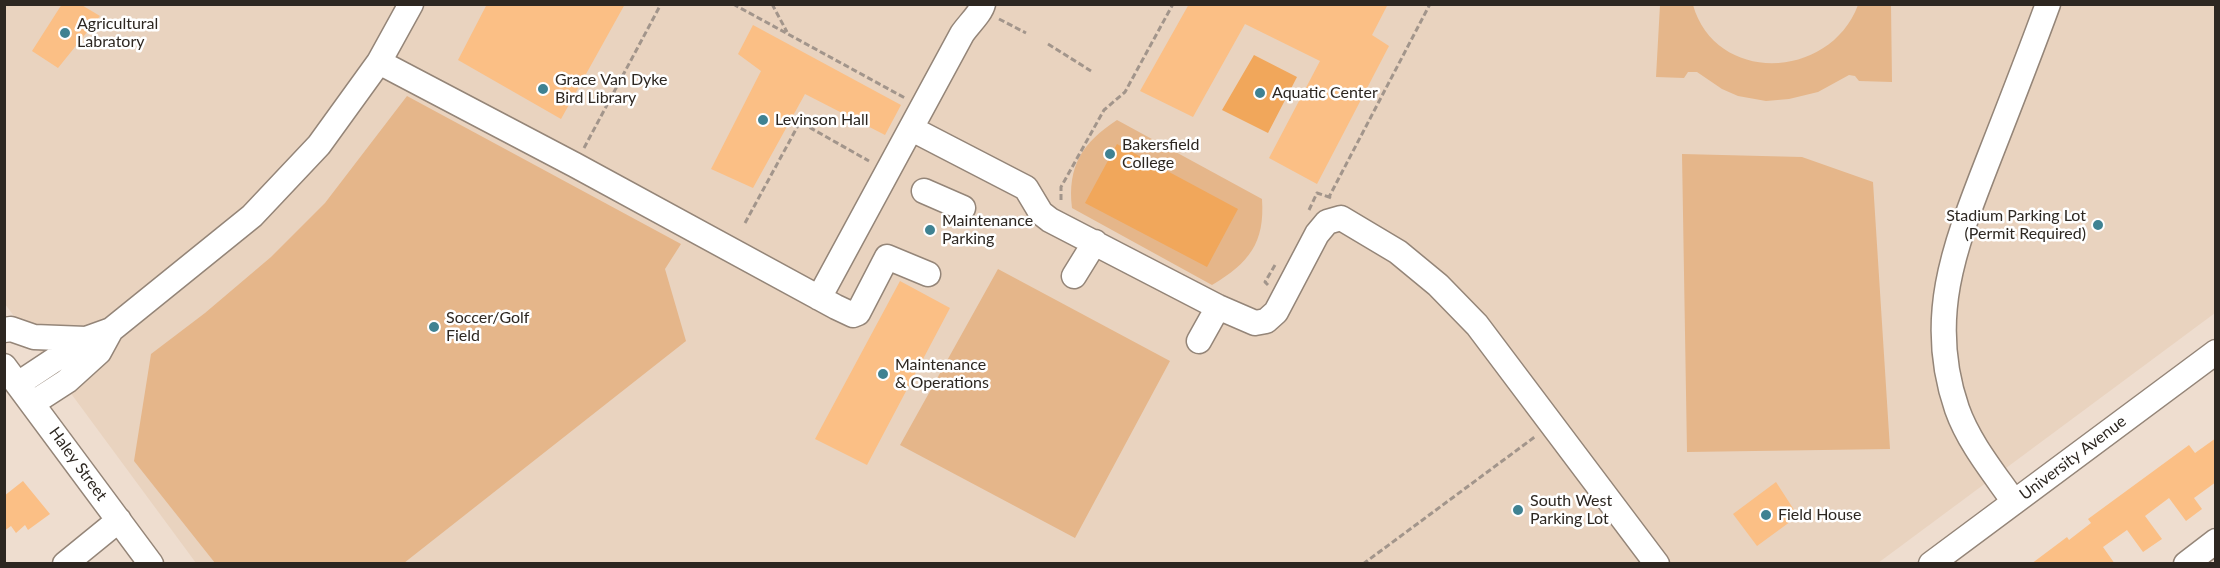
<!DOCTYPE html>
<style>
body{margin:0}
#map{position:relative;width:2220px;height:568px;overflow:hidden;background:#eeddcf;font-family:Lato,sans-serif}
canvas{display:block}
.frame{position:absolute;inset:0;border:6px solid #2d2721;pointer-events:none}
</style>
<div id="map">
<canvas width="2220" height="568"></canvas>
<div class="frame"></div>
</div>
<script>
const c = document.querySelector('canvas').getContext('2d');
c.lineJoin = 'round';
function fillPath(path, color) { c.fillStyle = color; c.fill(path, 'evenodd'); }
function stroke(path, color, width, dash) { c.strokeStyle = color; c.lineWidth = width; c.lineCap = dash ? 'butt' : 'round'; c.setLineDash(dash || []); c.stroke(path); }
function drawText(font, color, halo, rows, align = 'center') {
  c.font = font + ' Lato,sans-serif'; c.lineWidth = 5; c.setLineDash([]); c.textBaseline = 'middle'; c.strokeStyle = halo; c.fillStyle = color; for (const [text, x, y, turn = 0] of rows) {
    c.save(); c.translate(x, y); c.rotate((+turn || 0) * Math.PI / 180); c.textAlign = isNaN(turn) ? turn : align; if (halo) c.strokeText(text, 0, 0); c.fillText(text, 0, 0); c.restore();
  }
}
fillPath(new Path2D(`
 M4 5H2215V313L1878 563H196L5 304Z`), '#e9d3bf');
fillPath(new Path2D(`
 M1660 5H1693C1716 85 1830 80 1858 5H1891L1892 82 1859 81 1855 76 1849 75 1818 92 1789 99 1766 101 1738 96 1722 89 1697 72H1688L1684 78 1656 77Z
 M407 96 681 244 665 269 686 341 404 563H215L134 461 151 354 205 313 271 257 325 203Z
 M1117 120 1262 199C1265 243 1249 263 1212 285L1072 208C1067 166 1083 142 1117 120Z
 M1682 154 1802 157 1873 182 1890 449 1687 452Z
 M998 269 1170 361 1075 538 900 445Z`), '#e5b68a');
fillPath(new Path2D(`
 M1254 55 1297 77 1268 133 1222 110Z
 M1117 144 1238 209 1207 267 1085 203Z`), '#f1a75b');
fillPath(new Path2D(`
 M62 4H80L100 16 58 68 32 51Z
 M487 4H625L561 119 458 60Z
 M1189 4H1388L1372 35 1389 46 1317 184 1269 158 1320 61 1245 24 1193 117 1140 91Z
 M753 25 901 105 885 135 805 94 753 188 711 169 761 71 738 54Z
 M900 281 950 308 867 465 815 439Z
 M2216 438V482L2194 498 2202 509 2186 521 2169 498 2145 516 2162 539 2143 552 2127 530 2103 547 2115 564H2031L2067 537 2069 540 2091 523 2088 519 2189 445 2195 453Z
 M23 481 50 514 28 530 25 525 16 533 11 526 4 531V496Z
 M1776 482 1798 516 1757 546 1733 514Z`), '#fbbf85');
const minor = new Path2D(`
 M379 62 575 165 836 307 853 315 858 313 887 257 928 274
 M912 129 1026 188 1041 213 1050 220 1218 307 1255 323 1266 321 1276 312 1317 234 1327 222 1341 218 1398 252 1438 285 1477 325 1657 564
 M924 191 963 208
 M1074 276 1095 242
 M819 298 962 34C968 25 981 13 983 4
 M4 330 11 329 34 337 86 339
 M1199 341 1218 307
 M4 366 151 564
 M18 384 86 339 111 330 252 216 319 145 379 62 411 4
 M33 403 67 381 99 352 111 330
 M2014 502C1994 473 1969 443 1957 409 1925 317 1956 243 1989 158 2009 107 2029 56 2048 4
 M65 564 119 520
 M1931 564 2216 352
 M2186 564 2216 541`);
stroke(minor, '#948578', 27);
stroke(new Path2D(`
 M733 4 905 98
 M772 4 787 32
 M999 19 1026 33
 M1048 44 1091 71
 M584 148 661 4
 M1331 198 1329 197 1430 4
 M1061 200V187L1104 110 1125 92 1173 4
 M1309 210 1317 193 1329 197
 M745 223 800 122 869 161
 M1268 285 1265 282 1275 265
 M1363 564 1536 436`), '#a2958b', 3, [6, 3]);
stroke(minor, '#fff', 24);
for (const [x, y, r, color] of [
 [65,33,6,"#3f8292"],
 [543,89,6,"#3f8292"],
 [1260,93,6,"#3f8292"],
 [763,120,6,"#3f8292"],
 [1110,154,6,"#3f8292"],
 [2098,225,6,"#3f8292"],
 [930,230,6,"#3f8292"],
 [434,327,6,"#3f8292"],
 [883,374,6,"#3f8292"],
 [1518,510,6,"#3f8292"],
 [1766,515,6,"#3f8292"]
]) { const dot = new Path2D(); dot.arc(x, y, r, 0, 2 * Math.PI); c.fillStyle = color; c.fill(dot); stroke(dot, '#fff', 2); }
drawText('16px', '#2d2721', '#fff', [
 ["Agricultural",77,24],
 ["Labratory",77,42],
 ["Grace Van Dyke",555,80],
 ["Bird Library",555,98],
 ["Aquatic Center",1272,93],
 ["Levinson Hall",775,120],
 ["Bakersfield",1122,145],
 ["College",1122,163],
 ["Stadium Parking Lot",2086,216,"right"],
 ["(Permit Required)",2086,234,"right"],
 ["Maintenance",942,221],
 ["Parking",942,239],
 ["Soccer/Golf",446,318],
 ["Field",446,336],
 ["Maintenance",895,365],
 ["& Operations",895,383],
 ["South West",1530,501],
 ["Parking Lot",1530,519],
 ["Field House",1778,515]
], 'left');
drawText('16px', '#2d2721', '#fff', [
 ["University Avenue",2073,458,-37],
 ["Haley Street",78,464,54]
]);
</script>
